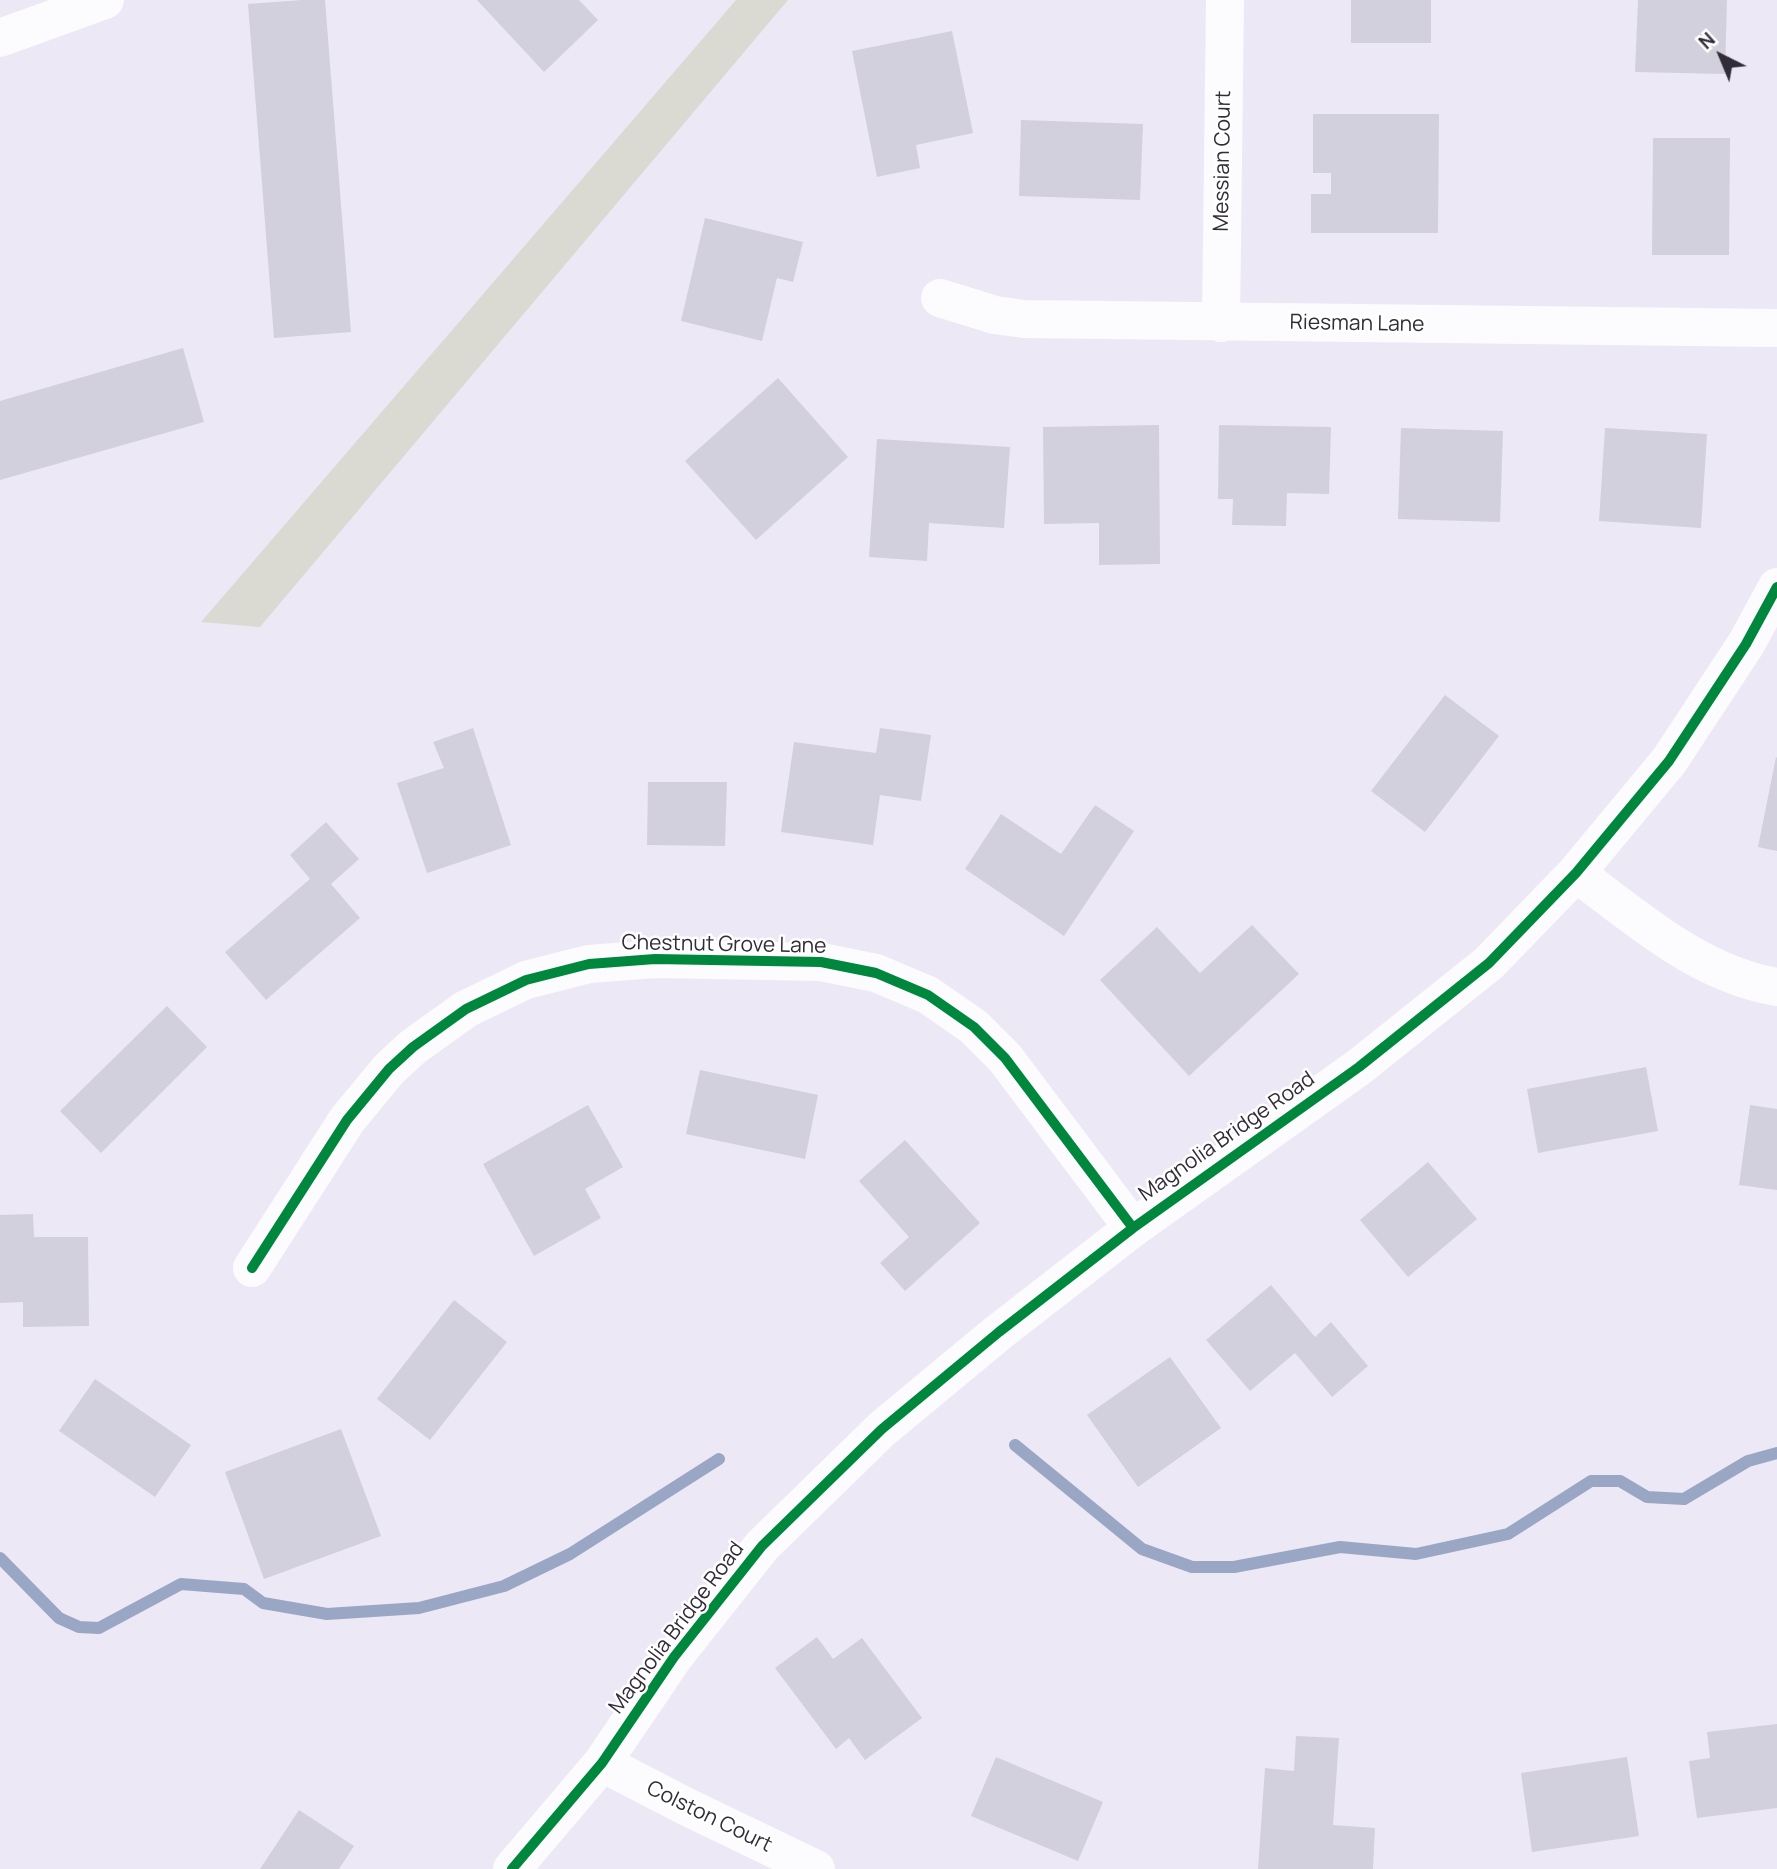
<!DOCTYPE html>
<style>
body{margin:0}
#map{position:relative;width:1777px;height:1869px;overflow:hidden;background:#ede8f6;font-family:Manrope,sans-serif}
canvas{display:block}
.north{position:absolute;left:1686px;top:21px;width:70px;height:70px;-webkit-text-stroke:5px #fff;paint-order:stroke;rotate:317deg;font-size:19px;font-weight:700;line-height:28px;text-align:center;color:#312c38}
.north::after{content:'';display:block;margin:auto;width:24px;height:32px;background:#312c38;clip-path:polygon(50% 0,100% 100%,50% 72%,0 100%)}
</style>
<div id="map">
<canvas width="1777" height="1869"></canvas>
<div class="north">N</div>
</div>
<script>
const c = document.querySelector('canvas').getContext('2d');
c.lineJoin = 'round';
function fillPath(path, color) { c.fillStyle = color; c.fill(path, 'evenodd'); }
function stroke(path, color, width, dash) { c.strokeStyle = color; c.lineWidth = width; c.lineCap = dash ? 'butt' : 'round'; c.setLineDash(dash || []); c.stroke(path); }
function drawText(font, color, halo, rows, align = 'center') {
  c.font = font + ' Manrope,sans-serif'; c.lineWidth = 5; c.setLineDash([]); c.textBaseline = 'middle'; c.strokeStyle = halo; c.fillStyle = color; for (const [text, x, y, turn = 0] of rows) {
    c.save(); c.translate(x, y); c.rotate((+turn || 0) * Math.PI / 180); c.textAlign = isNaN(turn) ? turn : align; if (halo) c.strokeText(text, 0, 0); c.fillText(text, 0, 0); c.restore();
  }
}
fillPath(new Path2D(`
 M736 0H788L260 627 201 622Z`), '#dbdad2');
stroke(new Path2D(`
 M1015 1445 1142 1549 1192 1567H1234L1340 1547 1416 1554 1508 1534 1591 1481H1620L1647 1497 1684 1499 1748 1461 1777 1453
 M0 1558 59 1618 79 1627 99 1628 181 1584 244 1589 263 1603 327 1614 419 1608 504 1586 570 1554 719 1459`), '#99a7c4', 12);
fillPath(new Path2D(`
 M302 0H325L351 332 274 338 248 4Z
 M477 0H579L598 20 544 72Z
 M1351 0H1431V43H1351Z
 M1638 0H1727L1725 74 1635 72Z
 M952 31 973 133 916 145 920 168 877 177 852 51Z
 M1313 114H1439L1438 233H1311V194H1331V173H1313Z
 M1021 120 1143 124 1140 200 1019 196Z
 M1653 138H1730L1729 255H1652Z
 M705 218 803 242 793 282 777 278 762 341 681 321Z
 M183 348 204 422 0 480V401Z
 M778 378 848 457 756 540 685 461Z
 M1159 425 1160 564 1099 565V523L1044 524 1043 427Z
 M1219 425 1331 427 1329 494 1287 493 1286 526 1232 525 1233 499H1218Z
 M1401 428 1503 431 1500 522 1398 519Z
 M1605 428 1707 434 1701 528 1599 521Z
 M877 439 1010 447 1004 528 929 523 927 561 869 557Z
 M1445 695 1499 736 1425 832 1371 791Z
 M473 728 511 845 427 873 397 783 444 768 433 742Z
 M880 728 931 735 921 801 880 795 873 845 781 832 794 742 876 753Z
 M1776 757 1777 758V851L1758 847Z
 M648 782H727L725 846 647 845Z
 M1095 805 1134 831 1064 936 965 869 1001 814 1061 854Z
 M326 822 359 859 331 884 360 918 266 1000 225 952 310 879 290 855Z
 M1252 925 1299 974 1189 1076 1100 980 1157 927 1200 973Z
 M167 1006 207 1047 101 1153 60 1111Z
 M1646 1067 1658 1131 1538 1153 1527 1089Z
 M700 1070 818 1095 805 1159 686 1134Z
 M588 1105 623 1167 585 1189 601 1218 534 1256 483 1164Z
 M1750 1105 1777 1109V1190L1739 1185Z
 M905 1140 980 1223 905 1291 880 1263 909 1237 859 1181Z
 M1428 1162 1477 1219 1408 1277 1360 1220Z
 M33 1214 34 1237H88L89 1326 23 1327V1302L0 1303V1215Z
 M1271 1285 1315 1337 1331 1322 1368 1366 1332 1397 1295 1353 1250 1391 1206 1340Z
 M454 1300 507 1342 430 1440 377 1399Z
 M1170 1357 1221 1428 1138 1487 1087 1415Z
 M95 1379 191 1445 155 1497 59 1431Z
 M341 1429 381 1536 264 1579 225 1472Z
 M817 1637 833 1659 862 1638 922 1718 865 1760 849 1738 836 1749 775 1668Z
 M1777 1724V1808L1697 1818 1689 1761 1710 1758 1707 1732Z
 M1296 1736 1339 1738 1333 1825 1375 1828 1373 1869H1258L1265 1768 1294 1771Z
 M996 1757 1103 1802 1078 1861 971 1816Z
 M1627 1757 1639 1836 1532 1852 1521 1773Z
 M299 1810 354 1846 339 1869H260Z`), '#d2d0dd');
stroke(new Path2D(`
 M0 38 105 0
 M940 298 995 315 1024 319 1777 328
 M1221 323 1225 0
 M1576 873C1638 919 1699 974 1777 987
 M252 1268 347 1120 389 1069 413 1047 466 1009 526 980 589 964 655 959 821 962 876 973 928 995 974 1027 1005 1058 1133 1228
 M602 1763 687 1807 816 1869
 M512 1869 602 1763 674 1657 762 1546 882 1429 999 1332 1133 1228 1359 1067 1489 963 1576 873 1669 761 1746 644 1777 587`), '#fcfcfe', 38);
stroke(new Path2D(`
 M252 1268 347 1120 389 1069 413 1047 466 1009 526 980 589 964 655 959 821 962 876 973 928 995 974 1027 1005 1058 1133 1228
 M512 1869 602 1763 674 1657 762 1546 882 1429 999 1332 1133 1228 1359 1067 1489 963 1576 873 1669 761 1746 644 1777 587`), '#00873e', 10);
drawText('21px', '#312c38', '#fff', [
 ["Messian Court",1223,161,-89],
 ["Riesman Lane",1357,324,1],
 ["Chestnut Grove Lane",724,945,1],
 ["Magnolia Bridge Road",1227,1137,-35],
 ["Magnolia Bridge Road",677,1628,-53],
 ["Colston Court",709,1817,26]
]);
</script>
